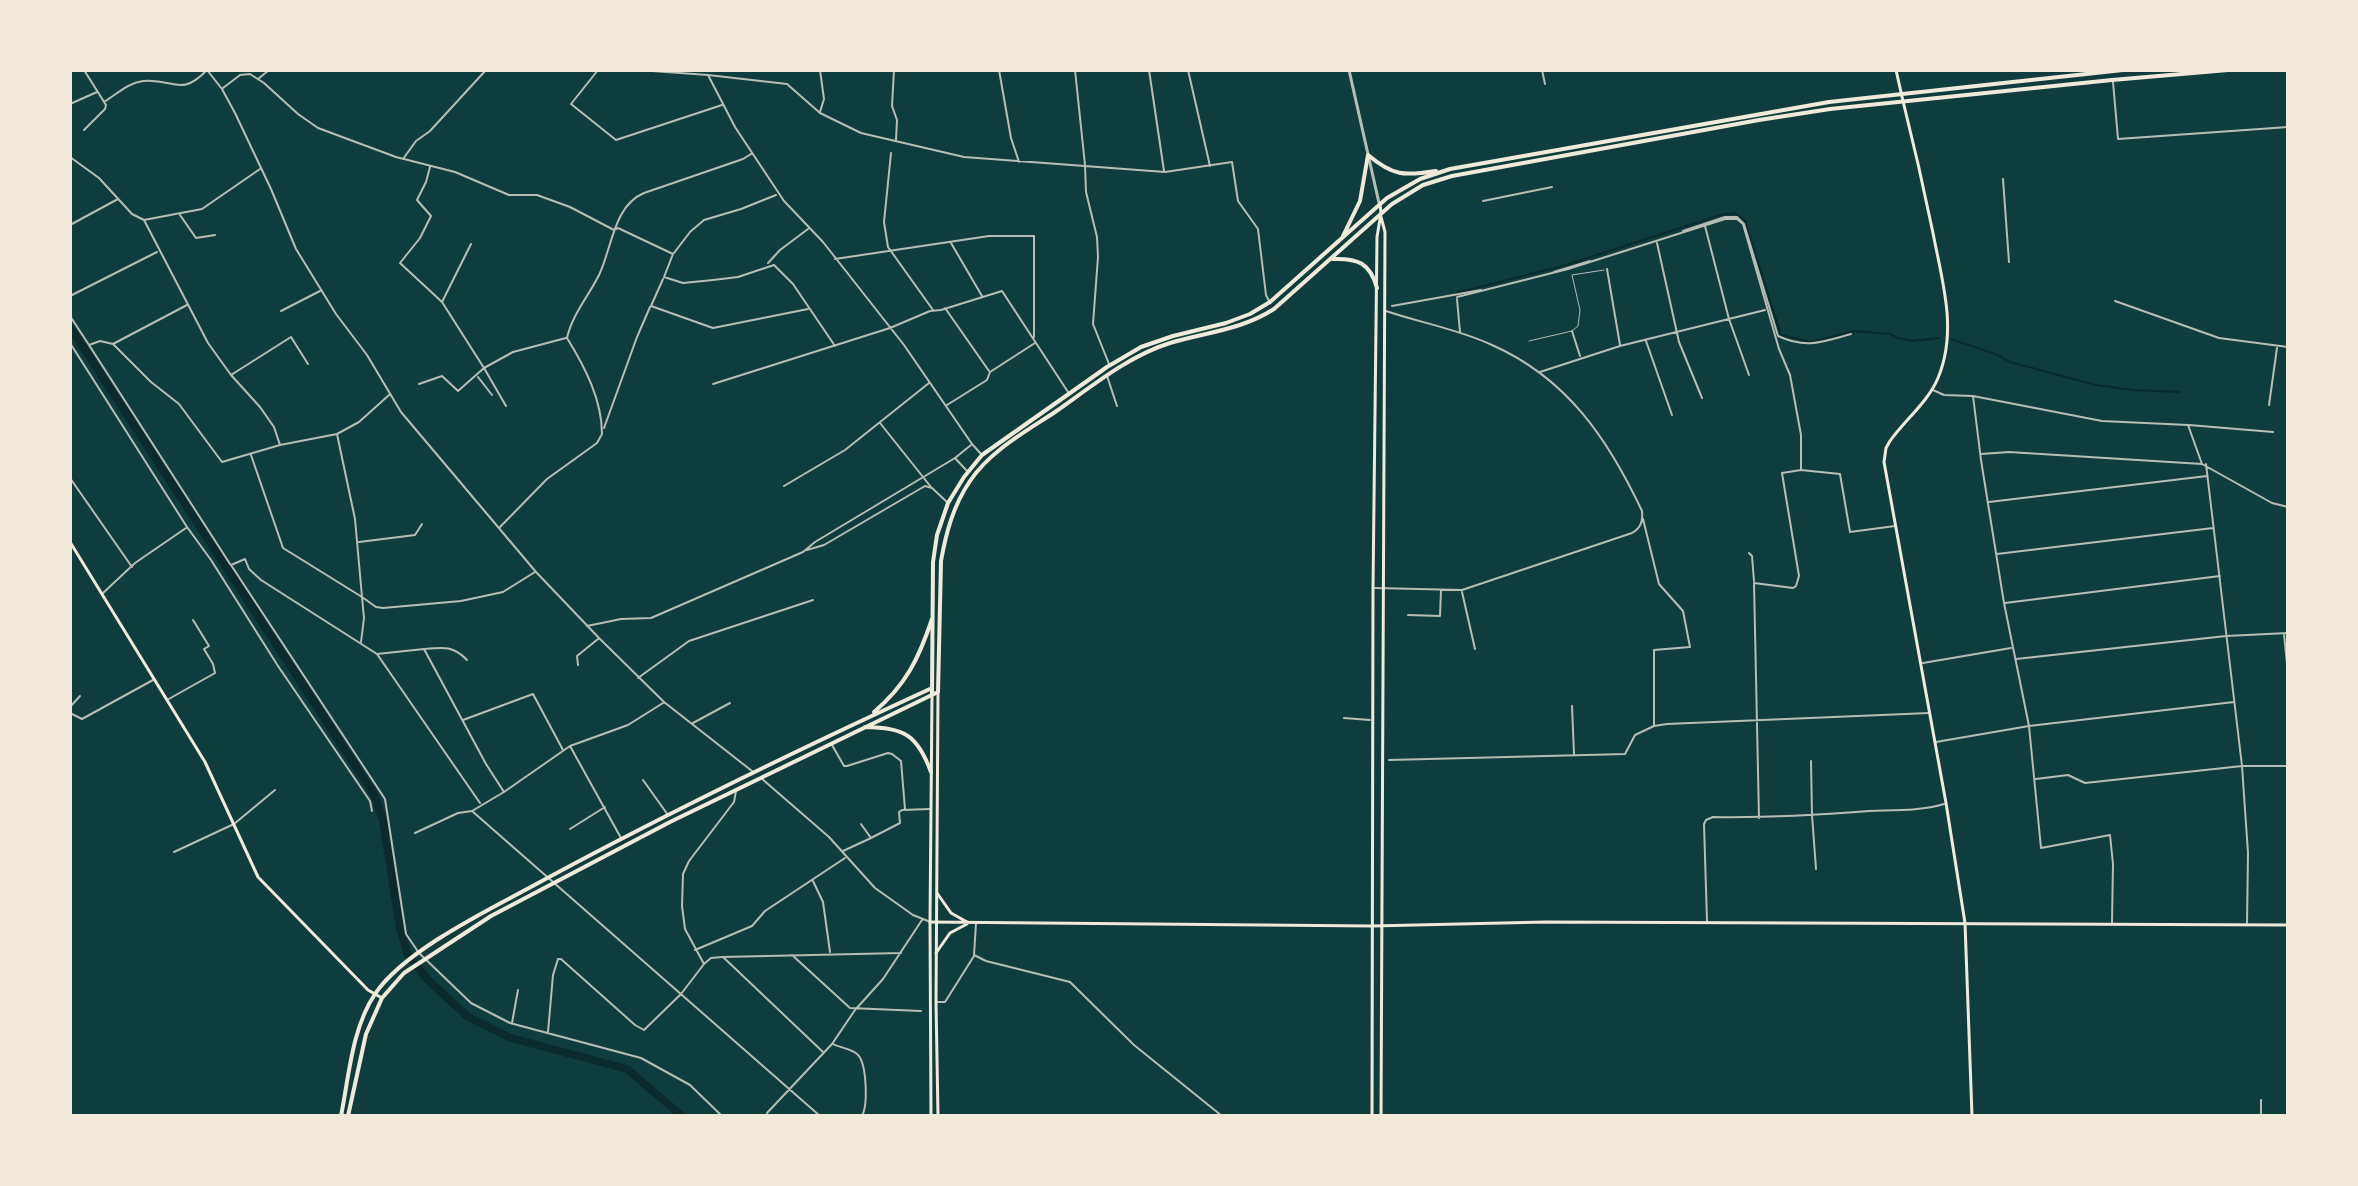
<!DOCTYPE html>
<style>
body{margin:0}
#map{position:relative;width:2358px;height:1186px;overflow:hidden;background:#0f3d3e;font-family:Commissioner,sans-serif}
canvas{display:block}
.frame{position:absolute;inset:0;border:72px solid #f1e9da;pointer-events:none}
</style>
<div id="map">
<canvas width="2358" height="1186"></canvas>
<div class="frame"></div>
</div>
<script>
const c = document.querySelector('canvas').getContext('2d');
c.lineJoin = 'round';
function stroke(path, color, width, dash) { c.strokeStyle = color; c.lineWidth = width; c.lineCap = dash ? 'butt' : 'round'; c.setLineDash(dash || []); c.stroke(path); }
stroke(new Path2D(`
 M1456 293 1566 265 1720 215 1735 213 1745 221 1781 335 1811 342 1854 331 1890 334 1898 338 1912 341 1939 338
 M1951 339 1998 355 2010 362 2096 385 2132 390 2180 392`), '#0a2a2b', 2);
stroke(new Path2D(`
 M70 327 375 796 383 821 400 928 408 955 428 980 468 1017 511 1038 627 1069 682 1116`), '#0a2a2b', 8);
stroke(new Path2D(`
 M1529 341 1572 331 1578 326 1580 310 1572 275 1604 270`), '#b8beb3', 1);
stroke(new Path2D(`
 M1683 231 1725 217H1737L1744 224 1778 336C1806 349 1822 342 1851 334
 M1554 272 1590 261
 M1392 306 1481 290`), '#b8beb3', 2);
stroke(new Path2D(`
 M84 70 106 105 105 109 84 130
 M207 70 222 89 235 113 271 189 296 249 336 314 367 355 401 412 536 572 599 638 664 702 752 771
 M598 70 571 104 616 140 722 105
 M638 70 708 75 735 127 784 201 823 242 904 345 972 444 981 454
 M820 70 824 99 820 112
 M894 70 892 106 897 120 896 140
 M999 70 1011 138 1019 162
 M1075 70 1085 165 1086 192 1097 237 1098 257 1093 324 1109 364
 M1149 70 1164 171
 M1188 70 1210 166
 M1542 70 1545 84
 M708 75 787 84 820 113 861 133 964 157 1165 172 1232 162 1238 201 1258 229 1266 295 1269 301
 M258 79 269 70
 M2113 82 2118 139 2288 127
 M223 88 240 75 250 74 264 83 298 114 318 128 396 157 455 172 509 195H537L570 207 614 230 618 228 673 254 664 277 683 283 713 280 738 277 774 265 793 284 835 346
 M104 102C117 94 128 83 143 81 174 78 180 98 207 70
 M70 104 97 92
 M891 153 884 222 888 247 933 310
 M70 157 99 178 132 214 144 220 208 343 231 375 260 407 274 427 280 445
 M403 159 416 141 430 131 486 70
 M430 167 426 182 417 200 431 216 420 238 400 263 442 302 484 368 513 352 566 338
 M2003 179 2009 262
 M1483 201 1552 187
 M180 215 196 238 215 235
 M144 220 202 209 260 169
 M70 225 118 199
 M1705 226 1729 319 1749 375
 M951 243 982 296
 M1657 243 1679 342 1702 398
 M674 253 690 232 704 220 741 209 776 195
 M835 259 989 236H1034V337
 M768 263 780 250 808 229
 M1607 269 1620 345
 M663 279 651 306 713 328 808 309
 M70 296 157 252
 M1457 297 1568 269 1725 219H1737L1743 224 1779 349 1790 375 1801 435V469
 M1457 299 1460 332
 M2115 301 2219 338 2288 347
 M442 302 471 244
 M945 308 989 371
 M281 311 320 291
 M70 316 89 345 100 341 113 344 187 305
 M1572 331 1580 356
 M1646 341 1672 415
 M70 343 187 527 211 560 278 666 370 801 372 811
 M113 344 151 382 179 404 222 462 280 445 337 434 359 422 389 395
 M89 345 230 564
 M1540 372 1620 346 1765 310
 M231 375 291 337 308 364
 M1107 376 1117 406
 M478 377 492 395
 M419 384 442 376 458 391 484 368 506 406
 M713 384 890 328 930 311 941 310 1002 291 1068 392
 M1933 390 1944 395 1973 396 2102 421 2188 425 2202 464 2272 503 2288 507
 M1973 396 1981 460 2004 603 2029 726 2041 848 2110 835 2113 864 2112 923
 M947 405 987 380 990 372 1035 343
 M2269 405 2277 348
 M880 423 931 487
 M2189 425 2273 432
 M604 428 637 337 650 307
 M337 434 355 519 362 597 376 607 383 608 461 601 503 592 535 572
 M1981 454 2009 452 2202 464
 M251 455 283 548 362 597 364 618 361 642
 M955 458 967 471
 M2206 464 2242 766 2248 853 2247 923
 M70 478 132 567
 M784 486 845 450 929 383
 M1989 502 2207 476
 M1643 519 1659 584 1683 611 1690 647 1654 650V725
 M500 527 547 479 597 443 602 434C602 400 585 367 567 338 572 315 588 297 599 275 612 249 613 206 644 193L743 159 751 154
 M359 542 415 535 422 524
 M807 550 824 545 925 486 932 488 947 502
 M1749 553 1752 556 1754 581
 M1997 554 2213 528
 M1375 588 1462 590 1632 533C1641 528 1643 521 1642 511 1608 439 1567 378 1492 345 1458 329 1421 323 1386 311
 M1462 592 1475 649
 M103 593 135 563 186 528
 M2005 603 2220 576
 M1408 615 1440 616 1441 590
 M587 626 621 619 651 618 803 552 815 542 955 458 971 445
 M2284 634 2288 674
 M425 649C444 647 454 646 467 660
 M377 654 480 803
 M2016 659 2226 636 2288 633
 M1923 663 2011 648
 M578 665 577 656 598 639
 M638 678 689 641 813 600
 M167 700 215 673 213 664 204 649 209 646 193 620
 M1572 706 1574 754
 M70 707 80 696
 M70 713 82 719 153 680
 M1344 718 1370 720
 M463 720 533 694 563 750
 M693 723 730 703
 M1936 742 2029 726 2234 702
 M832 745 844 766H847L888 753 892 754 901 761 905 809
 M570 746 621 838
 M1389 760 1625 754 1635 735 1654 726 1667 724 1929 713
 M1811 761 1812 815 1816 869
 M761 778 829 837 875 888 913 915 928 921
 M2036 779 2068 775 2085 783 2242 766H2288
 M643 780 668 815
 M736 791 734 802 689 861 683 874 682 906 685 929 704 964 711 958 722 957 901 953
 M504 792 486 764 424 649 377 654 261 580 249 569 245 559 231 565 385 799 406 934 419 953 471 1003 510 1023 641 1058 690 1085 722 1116
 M472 811 820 1116
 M1759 818 1754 583 1793 588 1796 586 1799 576 1782 473 1801 470 1840 474 1850 532 1895 526
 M570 829 605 807
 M415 833 458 813 472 811 504 792 570 746 628 725 663 703
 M871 838 900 823 899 812 902 810 930 809
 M843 851 871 838 861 824
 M174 852 234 824 275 790
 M813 881 823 902 830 952
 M1707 921 1704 824 1706 820 1713 817C1765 818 1817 815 1869 811 1894 810 1921 811 1944 804
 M976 923 974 955 986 961 1070 982 1134 1045 1222 1116
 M695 950 752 926 765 911 845 858
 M792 955 850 1008 921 1011
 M723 957 823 1052
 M937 1002H945L974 956
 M512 1023 518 990
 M548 1032 553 975 558 959H561L635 1025 644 1030 681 994 704 964
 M833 1044C840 1048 850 1048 857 1054 867 1062 868 1105 862 1116
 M2261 1100V1116
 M767 1113 832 1044 855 1010 883 979 922 920`), '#b8beb3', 2);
stroke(new Path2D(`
 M1349 70 1379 203`), '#b8beb3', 3);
stroke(new Path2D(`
 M1903 101C1914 145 1924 189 1933 233 1942 281 1958 330 1938 378 1928 402 1905 420 1890 441L1886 448 1884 462 1946 803 1965 923 1972 1116
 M70 542 205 762 258 877 368 990 382 998
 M937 893 951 913 967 922
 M930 922 1372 926 1546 922 2288 925
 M936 953 950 933 967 924`), '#f1e9da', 3);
stroke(new Path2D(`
 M1896 70 1903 101
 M931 1116 930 922 932 695
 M938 1116 936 1002 938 692
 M1372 1116 1373 588 1377 237 1381 213 1380 204
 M1381 1116 1385 232 1381 217`), '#f1e9da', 3);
stroke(new Path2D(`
 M1368 155C1393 176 1404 176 1436 171
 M1343 236 1360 201 1368 155
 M1333 259C1358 258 1370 263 1377 288
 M932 694 933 562 937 535 948 503 964 477 982 455 1107 367 1141 347 1173 336 1226 323 1250 314 1270 302 1387 198 1420 179 1450 169 1829 102 2123 70
 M874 712C906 685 919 658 932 619
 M865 727C904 728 917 734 931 772
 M341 1116C349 1076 352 1028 375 994 403 952 484 912 529 888 661 816 795 751 932 688
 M348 1116 366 1034 382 998 404 973 491 916 670 822 938 692 941 561C946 533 953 506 970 481 990 451 1025 432 1055 412 1091 387 1128 356 1170 343 1207 332 1241 330 1274 309L1392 204 1423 185 1452 176 1759 120 1830 109 2112 80 2228 70`), '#f1e9da', 4);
</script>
